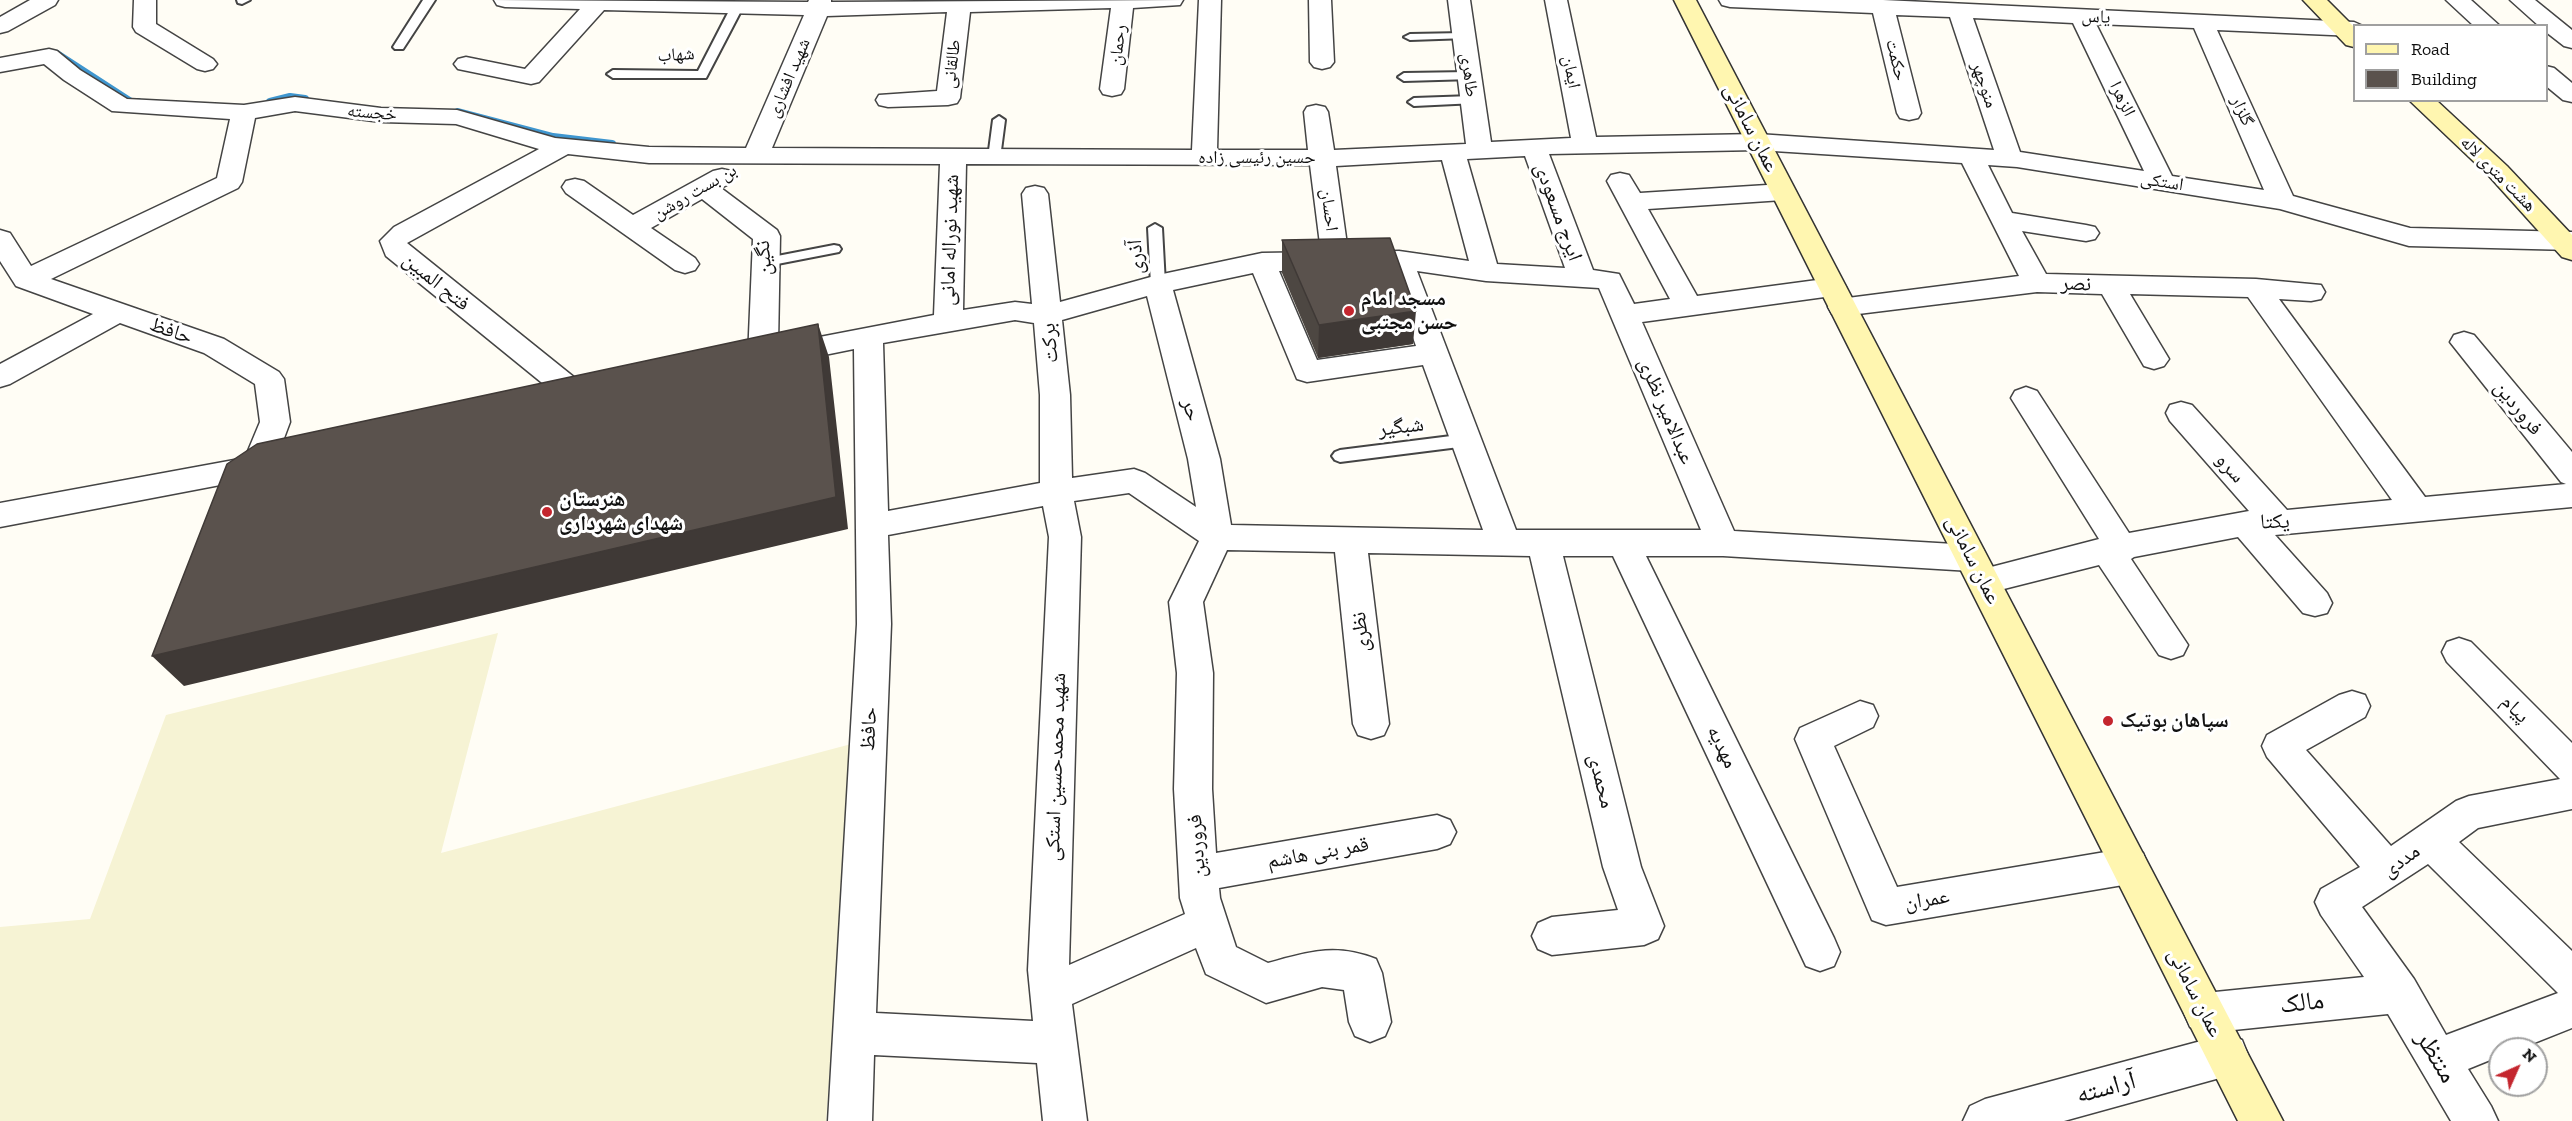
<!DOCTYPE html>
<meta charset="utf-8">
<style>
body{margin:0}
#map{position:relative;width:2572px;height:1121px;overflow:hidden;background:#fffdf5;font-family:"Zilla Slab",serif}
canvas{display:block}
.legend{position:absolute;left:2353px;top:24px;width:195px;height:78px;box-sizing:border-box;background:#fff;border:2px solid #a0a0a0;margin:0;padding:8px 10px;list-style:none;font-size:18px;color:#111}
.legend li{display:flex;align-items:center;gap:12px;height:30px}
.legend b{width:30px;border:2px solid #a0a0a0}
.north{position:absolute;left:2488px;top:1037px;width:60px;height:60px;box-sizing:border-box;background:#fff;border:2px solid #a0a0a0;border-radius:50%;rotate:45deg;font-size:16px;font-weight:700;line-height:24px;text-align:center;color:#111}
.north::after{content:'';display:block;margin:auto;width:21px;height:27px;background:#c4262e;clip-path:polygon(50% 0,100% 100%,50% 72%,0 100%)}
</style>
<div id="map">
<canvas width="2572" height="1121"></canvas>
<ul class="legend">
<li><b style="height:8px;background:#fff6b0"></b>Road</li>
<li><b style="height:16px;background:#5a524d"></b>Building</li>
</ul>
<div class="north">N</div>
</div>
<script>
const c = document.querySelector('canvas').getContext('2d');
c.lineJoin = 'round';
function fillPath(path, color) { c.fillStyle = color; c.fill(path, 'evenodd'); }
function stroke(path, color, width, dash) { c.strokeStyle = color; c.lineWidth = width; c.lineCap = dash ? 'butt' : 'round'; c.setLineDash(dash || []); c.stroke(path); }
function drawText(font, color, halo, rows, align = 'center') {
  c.font = font + ' "Zilla Slab","Noto Naskh Arabic",serif'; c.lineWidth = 6; c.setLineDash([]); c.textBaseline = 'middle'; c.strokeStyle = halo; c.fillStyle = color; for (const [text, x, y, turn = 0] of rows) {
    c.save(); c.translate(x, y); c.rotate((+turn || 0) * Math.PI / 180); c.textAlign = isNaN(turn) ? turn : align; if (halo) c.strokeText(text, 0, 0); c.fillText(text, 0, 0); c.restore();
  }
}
fillPath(new Path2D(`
 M498 633 441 853 855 743 826 1121H0V927L90 919 166 715Z`), '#f6f3d4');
stroke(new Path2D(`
 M57 54 131 102H138
 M270 102 290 97 305 99
 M458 112 553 137 612 144`), '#3f96cf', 8);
const lane = new Path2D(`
 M237 0H250L242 4 238 3Z
 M423 0H435L403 49H395L393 47Z
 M737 4 743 7 706 78H613L607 74 613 70 698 71 731 7Z
 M1464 33 1468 34V38L1410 40 1404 37 1410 34Z
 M1469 72 1475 76 1473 79 1404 81 1398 77 1404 73Z
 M1472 96 1478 100 1476 103 1414 106 1408 102 1414 98Z
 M999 116 1005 120 1000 158 994 162 988 158 993 120Z
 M1155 224 1162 228 1165 284 1158 289 1151 284 1148 228Z
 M834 245 839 246 841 249 839 252 767 266 760 262 767 258Z
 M1467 434 1472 436 1475 440 1472 444 1467 446 1340 462 1335 460 1332 456 1335 452 1340 450Z`);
const street = new Path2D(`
 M30 0H58L55 5 8 31 0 33V17Z
 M134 0H156V24L213 59 217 64 213 69 205 71 197 69 136 32 133 27Z
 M494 0 808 2 809 0H831V2L1183 0 1180 5 1133 8 1124 89 1121 94 1112 96 1103 94 1100 89 1111 8 970 12 960 98 957 103 948 105 888 107 879 105 876 100 879 95 937 91 947 12 827 16 772 148 1192 150 1199 0H1221L1217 150H1308L1304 112 1307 107 1316 105 1325 107 1328 112 1334 150 1466 144 1448 0H1470L1491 142 1571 138 1545 0H1567L1596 137 1758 134 1994 150 1950 17 1896 15 1921 113 1918 118 1909 120 1900 118 1897 113 1873 13 1730 7 1722 5 1719 0H1883L2354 22 2363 26H2354V36L2217 30 2293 196 2410 228 2572 232V250L2409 246 2280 209 2017 167 1988 165 2012 213 2086 225 2095 227 2099 233 2095 239 2086 241 2022 231 2046 274 2256 279 2321 285 2325 292 2321 299 2311 301 2279 299 2425 497 2566 484 2561 482 2450 342 2454 335 2464 332 2474 335 2572 452V507L2275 535 2327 593 2332 603 2327 613 2315 616 2303 613 2238 537 2134 557 2131 559 2188 645 2183 655 2171 659 2159 655 2099 565 1984 594 1972 590 1967 581 1972 572 2099 539 2011 398 2015 391 2026 387 2037 391 2129 533 2249 511 2170 421 2166 413 2170 405 2181 402 2192 405 2287 510 2392 500 2248 297 2130 294 2169 359 2164 366 2154 369 2144 366 2102 294 2037 292 1842 316 1832 314 1828 307 1832 300 2019 276 1962 163 1758 150 1549 154 1593 270 1619 274 1634 304 1670 299 1607 181 1611 175 1620 173 1629 175 1640 193 1783 184 1792 186 1796 192 1792 198 1783 200 1648 209 1697 296 1832 278 1842 281 1846 287 1842 293 1832 296 1642 322 1734 531 1971 545 1983 549 1987 558 1983 567 1971 571 1723 556H1646L1834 938 1840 952 1834 966 1820 971 1806 966 1613 556H1563L1641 867 1664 926 1658 939 1644 945 1552 955 1538 949 1532 936 1538 923 1552 917 1618 910 1603 867 1530 556 1368 553 1389 724 1384 735 1371 739 1358 735 1353 724 1335 552 1227 550 1203 602 1213 673 1212 789 1216 853 1437 815 1450 820 1456 832 1450 844 1437 849 1219 888 1220 898 1236 947 1268 963C1309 952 1335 943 1376 959L1382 973 1391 1022 1385 1036 1370 1042 1355 1036 1349 1022 1344 990 1322 987 1266 1003 1206 974 1196 948 1072 1004 1087 1121H1043L1037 1063 874 1055 872 1121H828L857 624 854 349 780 364 775 363 763 368 753 365 748 358 753 239 702 199 651 228 695 258 699 264 695 270 685 273 675 270 566 193 562 187 566 181 575 179 584 181 633 215 713 171 722 169 731 171 735 177 731 183 721 188 777 230 780 236 778 345 934 315 940 164 649 163 568 154 407 243 590 390 594 397 590 404 579 408 568 404 386 256 380 241 394 227 539 149 456 124 381 122 295 111 255 118 242 182 238 188 51 279 224 339 279 372 284 379 290 422 277 457 283 466 278 474 0 527V503L245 458 260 422 255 384 204 353 120 323 10 384 0 387V364L93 314 16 286 0 261V230L10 233 31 266 217 178 230 119 112 111 64 80 44 64 0 72V58L49 49 57 51 80 70 127 99 244 105 295 97 381 108 457 110 555 138 649 147 746 148 804 15 604 10 539 82 531 84 458 69 454 64 458 59 466 57 525 69 580 9 505 7 497 5ZM1973 18 2073 23 2144 171 2020 152ZM2096 24 2194 28 2264 190 2172 176ZM1525 156 1565 268 1497 264 1467 159ZM1442 160 1469 261 1399 251 1348 252 1336 166ZM966 164 1310 165 1321 252 1262 253 1158 275 1060 302 1048 194 1044 188 1035 186 1026 188 1022 194 1032 304 1015 302 963 310ZM1389 269 1416 346 1317 360 1279 271ZM1417 271 1486 281 1599 288 1701 530H1516ZM1253 273 1297 379 1307 382 1423 365 1483 530 1231 525 1220 459 1173 290ZM1147 296 1188 459 1196 507 1145 473 1134 469 1072 478 1070 395 1062 320ZM1015 320 1034 323 1040 395V483L888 511 883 343ZM1129 493 1199 541 1169 602 1177 673 1174 789 1180 898 1185 914 1069 965 1081 537 1074 501ZM1043 506 1049 537 1028 970 1033 1021 876 1013 891 624 888 535Z
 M1309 0H1331L1334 62 1330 67 1322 69 1314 67 1310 62Z
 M2446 0H2471L2500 26H2474Z
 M2510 0H2535L2572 30V48L2564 46 2546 32V26H2539Z
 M2546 66 2554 68 2572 83V102L2563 100 2546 86Z
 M2459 638 2471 642 2572 743V809L2478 828 2459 842 2572 951V1028L2519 1049H2500V1056L2468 1069 2491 1106 2498 1121H2451L2388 1014 2205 1033 2190 1027 2184 1013 2190 999 2205 993 2364 977 2321 915 2315 902 2321 889 2360 867 2267 757 2262 746 2267 735 2339 695 2352 691 2365 695 2370 706 2365 717 2306 750 2391 846 2456 801 2469 796 2560 779 2447 662 2442 652 2447 642ZM2428 864 2558 993 2446 1035 2414 979 2362 907Z
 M1860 701 1873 705 1878 716 1873 727 1834 746 1897 887 2129 848 2143 853 2148 866 2143 879 2129 884 1886 925 1872 920 1795 739 1800 728Z
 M2227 1034 2242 1040 2248 1055 2242 1070 2227 1076 2064 1121H1963L1970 1106 1985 1099Z`);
const secondary = new Path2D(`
 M1674 0H1696L2283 1121H2238Z
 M2303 0H2327L2354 27V47L2346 45Z
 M2409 100H2436L2507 166 2572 235V260L2562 257 2489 176Z`);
stroke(lane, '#444', 4);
stroke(street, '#444', 3);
stroke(secondary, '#333', 3);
fillPath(lane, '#fff');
fillPath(street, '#fff');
fillPath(secondary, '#fff6b0');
fillPath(new Path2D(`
 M1282 240 1413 344 1318 358 1282 273Z`), '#4d4742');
fillPath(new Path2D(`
 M1416 311 1413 344 1318 358 1319 325Z
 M818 324 829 357 848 529 184 686 152 656Z`), '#3f3936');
const building = new Path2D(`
 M1390 238 1416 311 1319 325 1282 240Z
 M818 324 836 497 152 656 227 464 257 444Z`);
fillPath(building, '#5a524d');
stroke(building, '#3f3936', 1.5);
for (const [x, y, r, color] of [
 [1349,311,6,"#c4262e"],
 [547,512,6,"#c4262e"],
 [2108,721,6,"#c4262e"]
]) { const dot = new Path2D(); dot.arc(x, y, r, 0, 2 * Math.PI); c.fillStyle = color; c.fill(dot); stroke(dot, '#fff', 2); }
drawText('18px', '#111', '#fff', [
 ["یاس",2096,17,3],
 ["رحمان",1118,45,-83],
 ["شهاب",676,55,-3],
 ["حکمت",1896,60,76],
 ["طالقانی",952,64,-83],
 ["ایمان",1571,72,79],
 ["طاهری",1469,75,83],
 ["شهید افشاری",789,78,-67],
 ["منوچهر",1984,85,71],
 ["الزهرا",2122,99,64],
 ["گلزار",2242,111,66],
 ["خجسته",372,113,5],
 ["حسین رئیسی زاده",1257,158],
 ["هشت متری لاله",2498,174,45],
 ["استکی",2162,182,9],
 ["بن بست روشن",695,192,-30],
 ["احسان",1329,210,83]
]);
drawText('21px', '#111', '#fff', [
 ["عمان سامانی",1751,128,63],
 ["ایرج مسعودی",1558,212,70],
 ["شهید نوراله امانی",950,240,-88],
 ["آذری",1136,257,-93],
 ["نگین",764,258,-94],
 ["فتح المبین",436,282,39],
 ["نصر",2076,284,2],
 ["حافظ",171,331,19],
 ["برکت",1050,343,-95],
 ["فروردین",2518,408,51],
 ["حر",1191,410,75],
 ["عبدالامیر نظری",1666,411,67],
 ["شبگیر",1401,427,-7],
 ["سرو",2230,468,48],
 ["یکتا",2275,522,-2],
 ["عمان سامانی",1973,560,63],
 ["نظری",1361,632,-96],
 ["پیام",2515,709,45],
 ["حافظ",869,729,-87],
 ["مهدیه",1722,747,64],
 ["شهید محمدحسین استکی",1056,767,-88],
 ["محمدی",1601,781,76],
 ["فروردین",1197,846,-94],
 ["قمر بنی هاشم",1318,853,-10],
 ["مددی",2401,861,-36],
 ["عمران",1927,900,-9],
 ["عمان سامانی",2195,993,63]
]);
drawText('bold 21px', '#111', '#fff', [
 ["مسجد امام",1361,299],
 ["حسن مجتبی",1361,323],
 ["هنرستان",559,500],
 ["شهدای شهرداری",559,524],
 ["سپاهان بوتیک",2120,721]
], 'left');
drawText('26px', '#111', '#fff', [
 ["مالک",2302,1003,-6],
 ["منتظر",2436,1057,59],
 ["آراسته",2106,1088,-15]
]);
</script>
